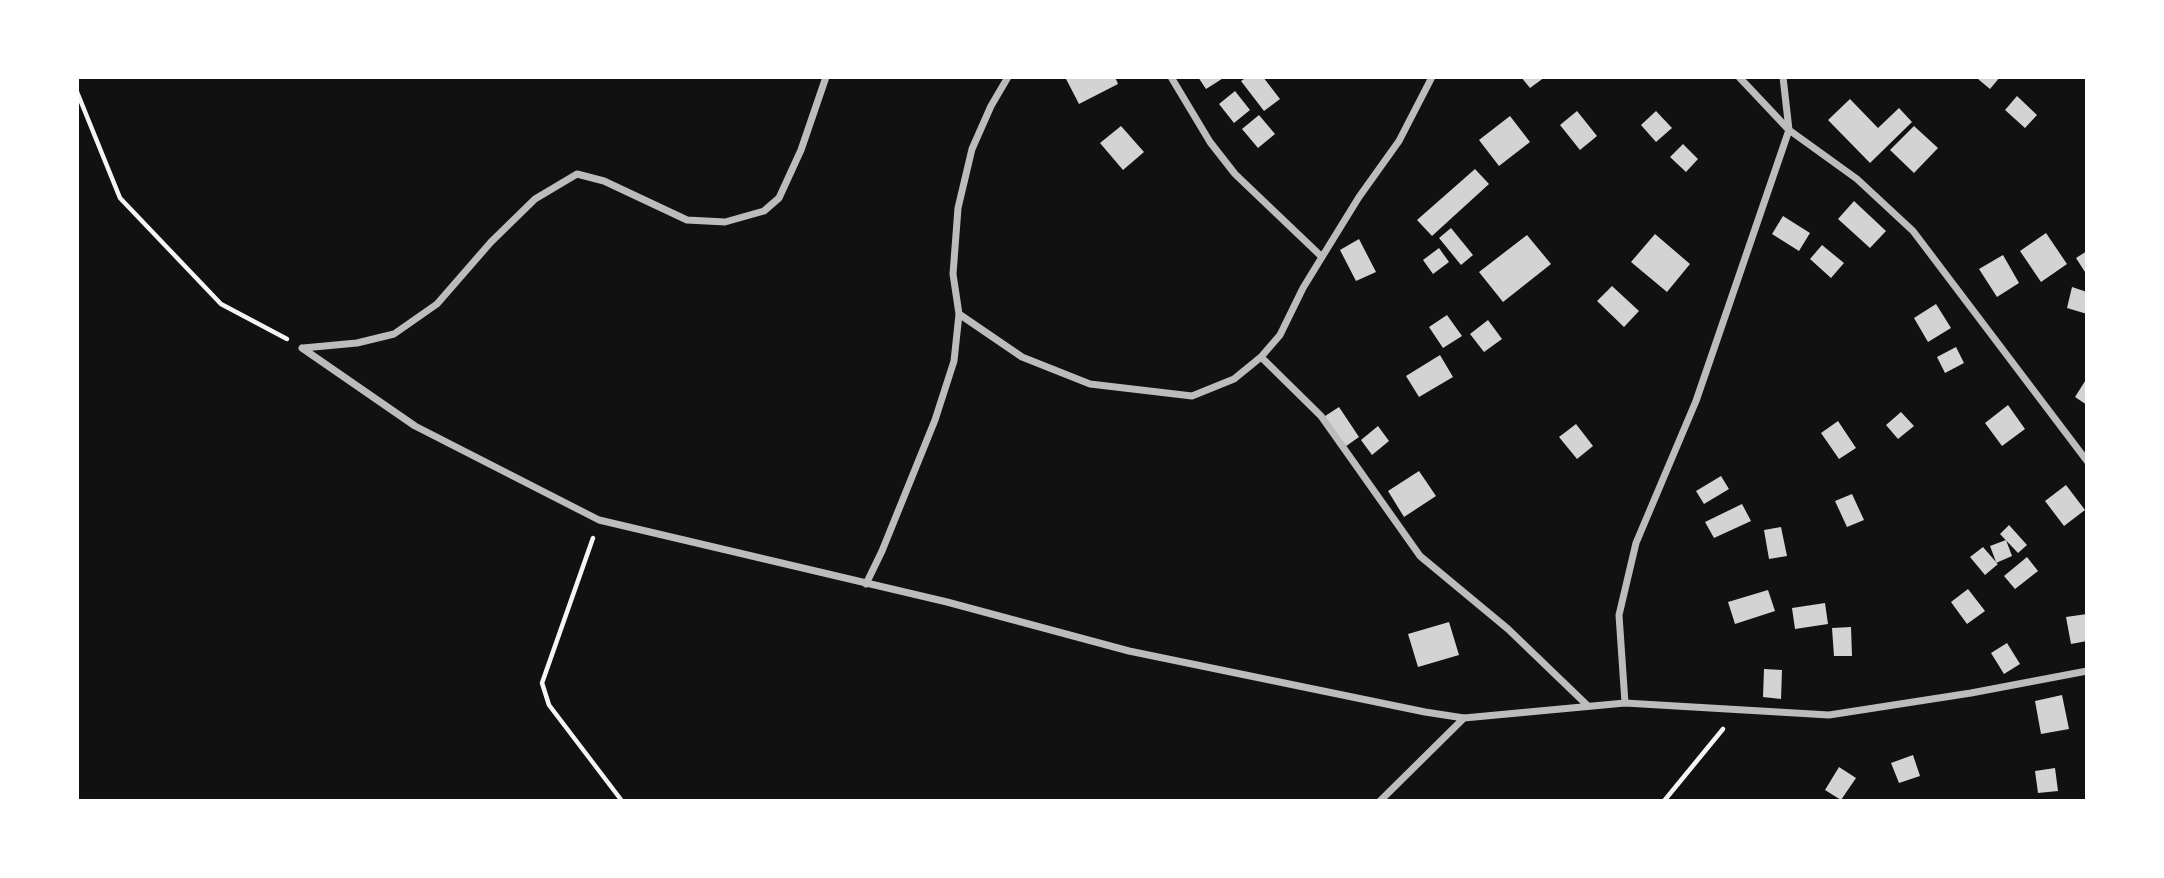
<!DOCTYPE html>
<style>
body{margin:0}
#map{position:relative;width:2164px;height:878px;overflow:hidden;background:#111;font-family:Overpass,sans-serif}
canvas{display:block}
.frame{position:absolute;inset:0;border:79px solid #fff;pointer-events:none}
</style>
<div id="map">
<canvas width="2164" height="878"></canvas>
<div class="frame"></div>
</div>
<script>
const c = document.querySelector('canvas').getContext('2d');
c.lineJoin = 'round';
function fillPath(path, color) { c.fillStyle = color; c.fill(path, 'evenodd'); }
function stroke(path, color, width, dash) { c.strokeStyle = color; c.lineWidth = width; c.lineCap = dash ? 'butt' : 'round'; c.setLineDash(dash || []); c.stroke(path); }
fillPath(new Path2D(`
 M1065 77H1115L1118 84 1079 104Z
 M1198 77H1225L1206 89Z
 M1247 77H1263L1280 99 1264 111 1241 81Z
 M1521 77H1545L1530 88Z
 M1980 77H2000L1990 89 1978 79Z
 M1235 91 1250 110 1234 123 1219 104Z
 M2017 96 2037 115 2025 128 2005 110Z
 M1850 99 1878 128 1899 108 1912 122 1870 163 1828 120Z
 M1577 111 1597 136 1580 150 1560 125Z
 M1656 111 1672 128 1656 142 1641 125Z
 M1259 115 1275 134 1258 148 1242 129Z
 M1510 116 1530 142 1499 166 1479 140Z
 M1121 126 1144 152 1123 170 1100 143Z
 M1914 126 1938 148 1914 173 1890 150Z
 M1683 144 1698 159 1686 172 1670 157Z
 M1475 169 1489 184 1432 236 1417 220Z
 M1854 201 1886 231 1870 248 1838 219Z
 M1783 216 1810 233 1799 251 1772 234Z
 M1451 228 1473 255 1461 265 1439 238Z
 M2046 233 2067 264 2041 282 2020 251Z
 M1655 234 1690 264 1667 292 1631 262Z
 M1527 235 1551 264 1503 302 1479 272Z
 M1359 239 1376 272 1356 281 1340 250Z
 M1822 245 1844 263 1831 278 1810 259Z
 M1439 248 1449 262 1433 274 1423 260Z
 M2087 251V271L2085 272 2076 258Z
 M2003 255 2019 283 1997 297 1979 269Z
 M1612 286 1639 311 1624 327 1597 301Z
 M2072 287 2087 292V314L2067 308Z
 M1936 304 1951 328 1928 342 1914 318Z
 M1447 315 1462 336 1443 348 1429 327Z
 M1488 320 1502 339 1484 352 1470 334Z
 M1956 347 1964 363 1945 373 1937 357Z
 M1440 355 1453 377 1419 397 1406 376Z
 M2087 378V405L2075 397Z
 M2008 405 2025 429 2002 446 1985 423Z
 M1339 407 1359 437 1342 449 1322 418Z
 M1901 412 1914 426 1898 439 1886 425Z
 M1838 421 1856 448 1839 459 1821 433Z
 M1576 424 1593 446 1577 459 1559 437Z
 M1378 426 1389 441 1372 455 1361 440Z
 M1419 471 1436 496 1404 517 1388 491Z
 M1721 476 1729 489 1704 504 1696 491Z
 M2066 485 2085 510 2064 526 2045 501Z
 M1852 494 1864 520 1847 527 1835 501Z
 M1742 504 1751 521 1714 538 1705 522Z
 M2009 525 2027 545 2018 553 2000 534Z
 M1781 527 1787 556 1769 559 1764 530Z
 M2006 540 2012 556 1996 563 1998 564 1985 575 1970 557 1983 547 1996 562 1990 546Z
 M2027 557 2038 571 2015 589 2004 576Z
 M1968 589 1985 611 1967 624 1951 602Z
 M1768 590 1775 611 1735 624 1728 602Z
 M1825 603 1828 624 1795 629 1792 608Z
 M2087 614V641L2071 644 2066 617Z
 M1449 622 1459 655 1418 667 1408 634Z
 M1851 627 1852 656H1834L1832 628Z
 M2007 643 2020 664 2004 674 1991 653Z
 M1764 669 1782 670 1781 699 1763 697Z
 M2062 695 2069 729 2041 734 2035 701Z
 M1913 755 1920 776 1899 783 1891 763Z
 M1839 767 1856 778 1841 800 1825 790Z
 M2055 768 2058 791 2038 793 2035 771Z`), '#d3d3d3');
stroke(new Path2D(`
 M77 92 120 198 221 304 287 339
 M593 538 542 683 549 705 622 801
 M1664 801 1723 729`), '#f5f5f5', 4.5);
stroke(new Path2D(`
 M1171 77 1210 142 1235 174 1322 257
 M1739 77 1789 130 1857 179 1913 231 2087 461
 M959 314 1022 357 1090 384 1192 396 1234 379 1261 357 1280 335 1303 288 1322 257 1359 197 1399 141 1432 77
 M302 348 415 426 599 520 947 602 1129 651 1425 712 1464 718 1625 703 1829 715 1971 693 2087 671
 M303 348 357 343 394 334 437 304 491 242 535 199 577 174 604 181 687 220 725 222 764 211 779 198 801 150 826 77
 M1261 357 1321 416 1420 556 1508 629 1588 706
 M866 584 882 551 935 420 954 361 959 314 953 274 958 208 972 149 991 106 1008 77
 M1625 703 1619 615 1636 543 1696 401 1789 130 1783 77
 M1380 801 1464 718`), '#bcbcbc', 7);
</script>
